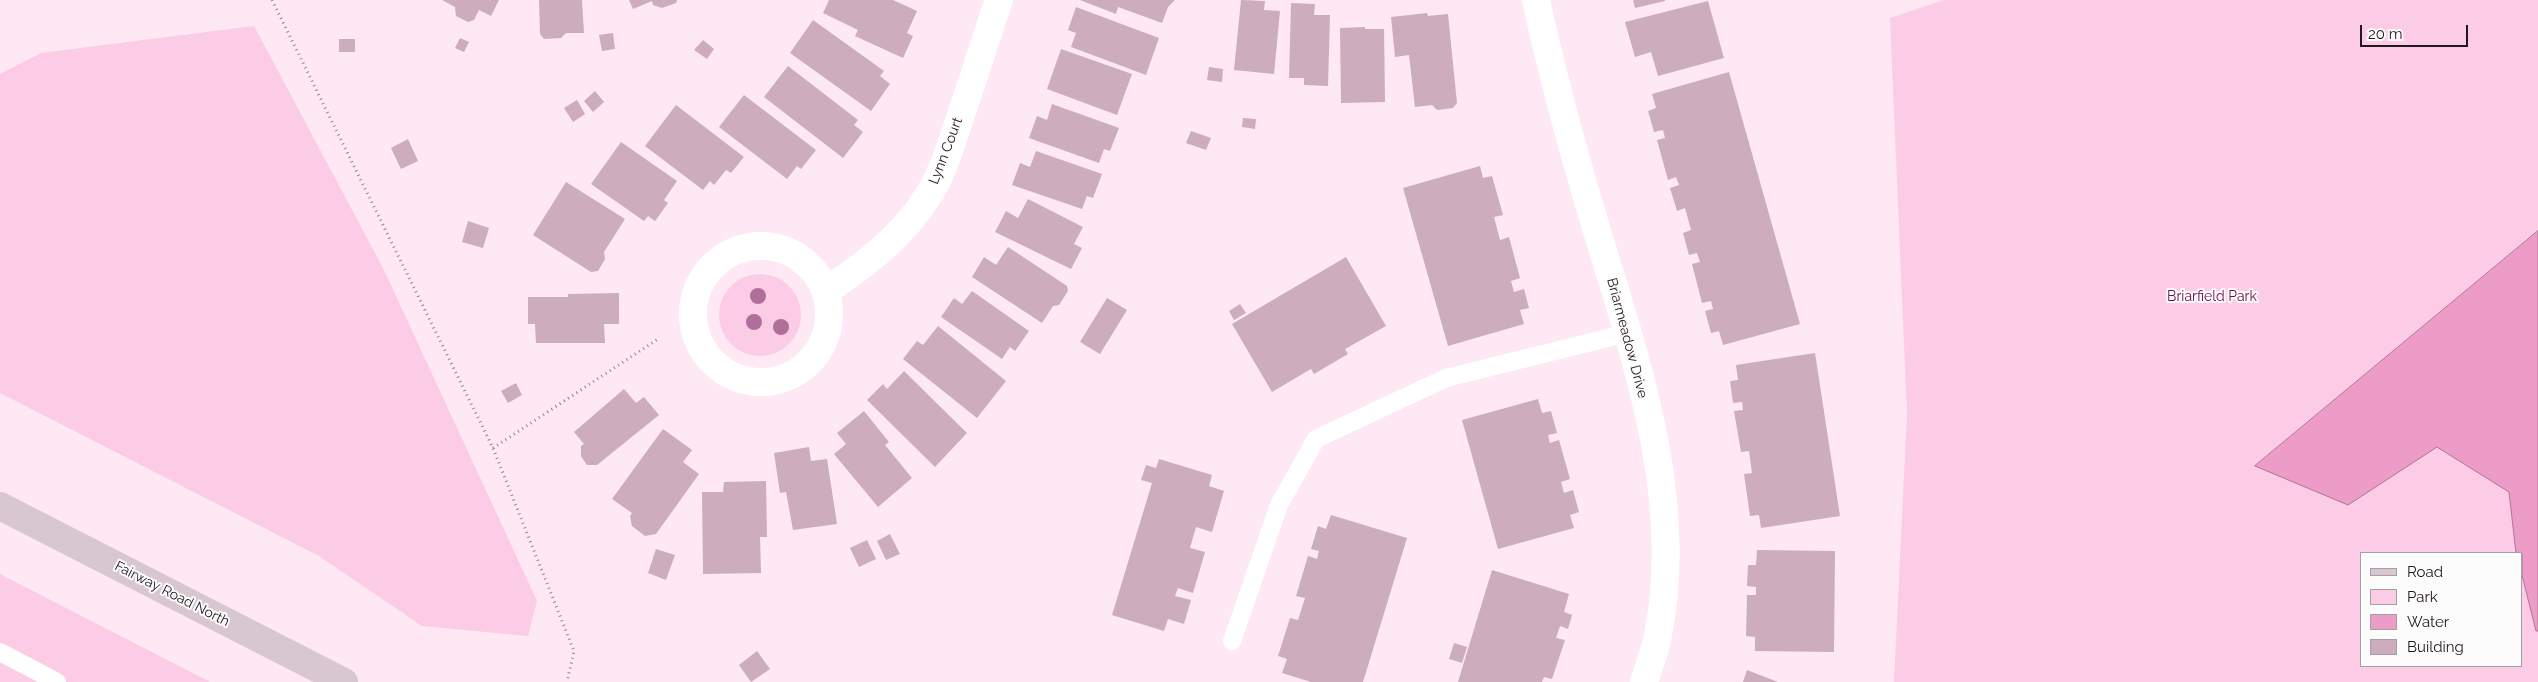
<!DOCTYPE html>
<style>
body{margin:0}
#map{position:relative;width:2538px;height:682px;overflow:hidden;background:#fde8f3;font-family:Raleway,sans-serif}
canvas{display:block}
.legend{position:absolute;left:2360px;top:552px;width:162px;height:115px;box-sizing:border-box;background:#fcfcfc;border:1px solid #a5a0a3;margin:0;padding:6px 9px;list-style:none;font-size:15px;color:#23171e}
.legend li{display:flex;align-items:center;gap:10px;height:25px}
.legend b{width:25px;border:1px solid #a5a0a3}
.scale{position:absolute;left:2360px;top:25px;width:108px;height:22px;box-sizing:border-box;border:2px solid #23171e;border-top:0;padding-left:6px;font-size:15px;line-height:18px;white-space:nowrap;color:#23171e;-webkit-text-stroke:4px #fcfcfc;paint-order:stroke}
</style>
<div id="map">
<canvas width="2538" height="682"></canvas>
<ul class="legend">
<li><b style="height:6px;background:#d8c7d1"></b>Road</li>
<li><b style="height:14px;background:#fccbe5"></b>Park</li>
<li><b style="height:14px;background:#ed9cc8"></b>Water</li>
<li><b style="height:14px;background:#cdacbd"></b>Building</li>
</ul>
<div class="scale">20 m</div>
</div>
<script>
const c = document.querySelector('canvas').getContext('2d');
c.lineJoin = 'round';
function fillPath(path, color) { c.fillStyle = color; c.fill(path, 'evenodd'); }
function stroke(path, color, width, dash) { c.strokeStyle = color; c.lineWidth = width; c.lineCap = dash ? 'butt' : 'round'; c.setLineDash(dash || []); c.stroke(path); }
function drawText(font, color, halo, rows, align = 'center') {
  c.font = font + ' Raleway,sans-serif'; c.lineWidth = 4; c.setLineDash([]); c.textBaseline = 'middle'; c.strokeStyle = halo; c.fillStyle = color; for (const [text, x, y, turn = 0] of rows) {
    c.save(); c.translate(x, y); c.rotate((+turn || 0) * Math.PI / 180); c.textAlign = isNaN(turn) ? turn : align; if (halo) c.strokeText(text, 0, 0); c.fillText(text, 0, 0); c.restore();
  }
}
fillPath(new Path2D(`
 M1944 0H2538V682H1894L1907 414 1890 18ZM2362 553H2522V666H2362Z
 M254 26 384 270 537 601 528 636 422 626 319 556 0 393V74L41 53Z
 M719 315a41 41 0 1 1 82 0a41 41 0 1 1-82 0Z
 M0 574 210 682H0Z`), '#fccbe5');
const water = new Path2D(`
 M2538 231V631H2536L2522 575V553H2516L2509 492 2437 447 2348 505 2255 466Z`);
fillPath(water, '#ed9cc8');
stroke(water, '#b07495', 1);
fillPath(new Path2D(`
 M442 0H499L491 16 479 10 474 20 468 22 456 16 455 7Z
 M539 0H582L584 33H566L561 38 544 39 540 34Z
 M629 0H677L676 3 662 8 653 5 652 1 633 9Z
 M829 0H893L917 11 907 33 913 36 903 58 855 36 858 30 823 13Z
 M1080 0H1175L1168 7 1162 23 1118 7 1116 14Z
 M1241 0 1265 1 1264 10 1280 11 1274 74 1234 70Z
 M1633 0H1665V1L1635 8Z
 M1708 1 1724 58 1658 76 1651 52 1635 57 1625 22Z
 M1291 3 1315 4 1314 15H1330L1328 86 1304 85V78H1289Z
 M1076 7 1159 38 1146 75 1071 47 1076 33 1068 30Z
 M1427 13 1428 16 1448 14 1457 103 1453 108 1437 110 1432 105 1415 107 1409 55 1395 57 1391 17Z
 M813 20 884 71 880 76 890 84 871 111 790 53Z
 M1365 27V29H1384L1385 102 1341 103 1340 28Z
 M613 33 615 49 602 51 599 35Z
 M460 38 469 42 464 52 455 48Z
 M339 39H355V52H339Z
 M703 40 714 49 707 59 694 50Z
 M1061 49 1132 74 1117 115 1047 89Z
 M788 66 858 120 854 125 863 132 843 158 764 97Z
 M1209 67 1223 69 1222 82 1207 80Z
 M1729 72 1800 324 1723 345 1719 331 1711 333 1705 311 1713 309 1711 301 1702 303 1692 264 1700 262 1697 253 1689 255 1683 233 1691 230 1685 208 1677 211 1670 188 1679 185 1676 177 1668 180 1657 140 1665 138 1663 130 1654 132 1648 111 1656 108 1652 94Z
 M595 91 604 102 593 112 584 101Z
 M744 95 816 150 801 169 797 166 787 179 719 127Z
 M577 100 585 114 573 122 564 108Z
 M1052 104 1119 128 1110 151 1104 149 1099 163 1029 138 1037 116 1047 120Z
 M676 105 744 157 731 173 726 170 714 185 710 181 703 190 645 146Z
 M1243 118 1256 119 1255 129 1242 127Z
 M1191 131 1211 138 1206 150 1186 143Z
 M408 139 418 161 401 169 391 148Z
 M621 142 677 181 664 200 668 203 655 221 648 216 644 221 591 184Z
 M1036 151 1102 174 1093 198 1087 196 1082 209 1012 185 1020 163 1030 167Z
 M1480 166 1483 178 1492 176 1503 215 1494 217 1500 240 1509 237 1520 278 1511 281 1514 292 1524 289 1529 308 1520 310 1524 324 1448 346 1403 188Z
 M566 182 625 219 604 252 605 259 598 271 591 272 533 235Z
 M1028 199 1083 227 1074 244 1082 248 1071 269 995 232 1006 211 1018 218Z
 M468 221 489 228 483 248 462 242Z
 M1008 247 1067 286 1068 291 1059 305 1053 306 1042 323 972 277 984 257 996 265Z
 M1346 257 1386 326 1345 349 1348 354 1314 374 1311 369 1272 392 1232 324Z
 M972 291 1029 331 1015 351 1010 347 1002 359 941 317 954 298 962 304Z
 M619 293V324H604L605 343H536L535 324H528V297H568V294Z
 M1107 298 1127 310 1100 354 1080 342Z
 M1240 304 1246 313 1234 320 1229 311Z
 M938 326 1006 381 977 418 903 359 917 341 923 345Z
 M1815 353 1840 516 1761 528 1759 515 1750 516 1744 474 1752 473 1749 451 1741 452 1734 411 1743 410 1742 402 1733 403 1730 381 1738 380 1736 365Z
 M904 371 967 433 935 467 867 400 883 384 887 389Z
 M516 383 522 395 508 403 501 391Z
 M624 389 636 403 644 397 659 415 597 465H587L581 456V446L584 444 574 432Z
 M1538 399 1542 413 1551 411 1557 433 1548 435 1550 443 1559 440 1570 479 1561 482 1564 493 1573 490 1579 512 1570 515 1574 528 1498 549 1462 420Z
 M864 411 889 442 885 445 912 478 878 507 834 454 846 444 837 433Z
 M663 429 692 450 683 462 699 474 656 534 645 536 632 526 630 516 632 513 612 499Z
 M809 447 811 461 827 459 837 524 793 530 786 492 780 493 774 453Z
 M1159 459 1212 475 1209 486 1224 491 1212 532 1196 527 1190 548 1205 552 1193 593 1178 588 1175 596 1191 600 1184 624 1168 619 1164 631 1112 615 1152 483 1141 480 1146 465 1156 468Z
 M766 481 767 537H760L761 573 703 574 702 492H723L724 482Z
 M1331 515 1407 538 1363 682H1311L1282 673 1287 659 1278 656 1290 618 1298 620 1305 598 1296 596 1308 556 1317 559 1319 551 1311 549 1318 526 1326 529Z
 M890 534 900 554 886 560 877 541Z
 M867 540 876 559 859 567 850 548Z
 M656 549 675 555 666 580 648 573Z
 M1757 550 1835 551 1834 652 1755 651V637L1746 636 1747 595H1756V587L1747 586 1748 565H1756Z
 M1492 570 1569 594 1564 612 1572 615 1568 629 1560 626 1556 638 1565 640 1552 679 1544 677 1542 682H1458Z
 M1454 643 1467 647 1462 663 1449 659Z
 M757 651 770 669 751 682 739 665Z
 M1747 670 1778 682H1743Z`), '#cdacbd');
stroke(new Path2D(`
 M272 0 493 448 574 651 567 682
 M493 448 658 339`), '#95848d', 3, [1, 4]);
stroke(new Path2D(`
 M1232 641 1279 505 1316 439 1446 378 1628 333
 M0 652 57 682`), '#fff', 18);
stroke(new Path2D(`
 M1536 0C1553 78 1574 155 1597 231 1636 360 1685 498 1658 635 1655 651 1649 667 1644 682
 M693 314a68 68 0 1 1 136 0a68 68 0 1 1-136 0Z
 M826 291C863 266 901 238 926 199 943 174 951 144 961 115 974 77 986 38 999 0`), '#fff', 28);
stroke(new Path2D(`
 M0 506 344 682`), '#d8c7d1', 28);
c.fillStyle = '#ae7098';
for (const [x, y] of [
 [758,296],
 [754,322],
 [781,327]
]) { c.beginPath(); c.arc(x, y, 8, 0, 2 * Math.PI); c.fill(); }
drawText('14px', '#23171e', '#fcfcfc', [
 ["Lynn Court",946,151,-69],
 ["Briarmeadow Drive",1627,338,75],
 ["Fairway Road North",172,594,27]
]);
drawText('14px', '#6d0d4d', '#fcfcfc', [
 ["Briarfield Park",2212,297]
]);
</script>
